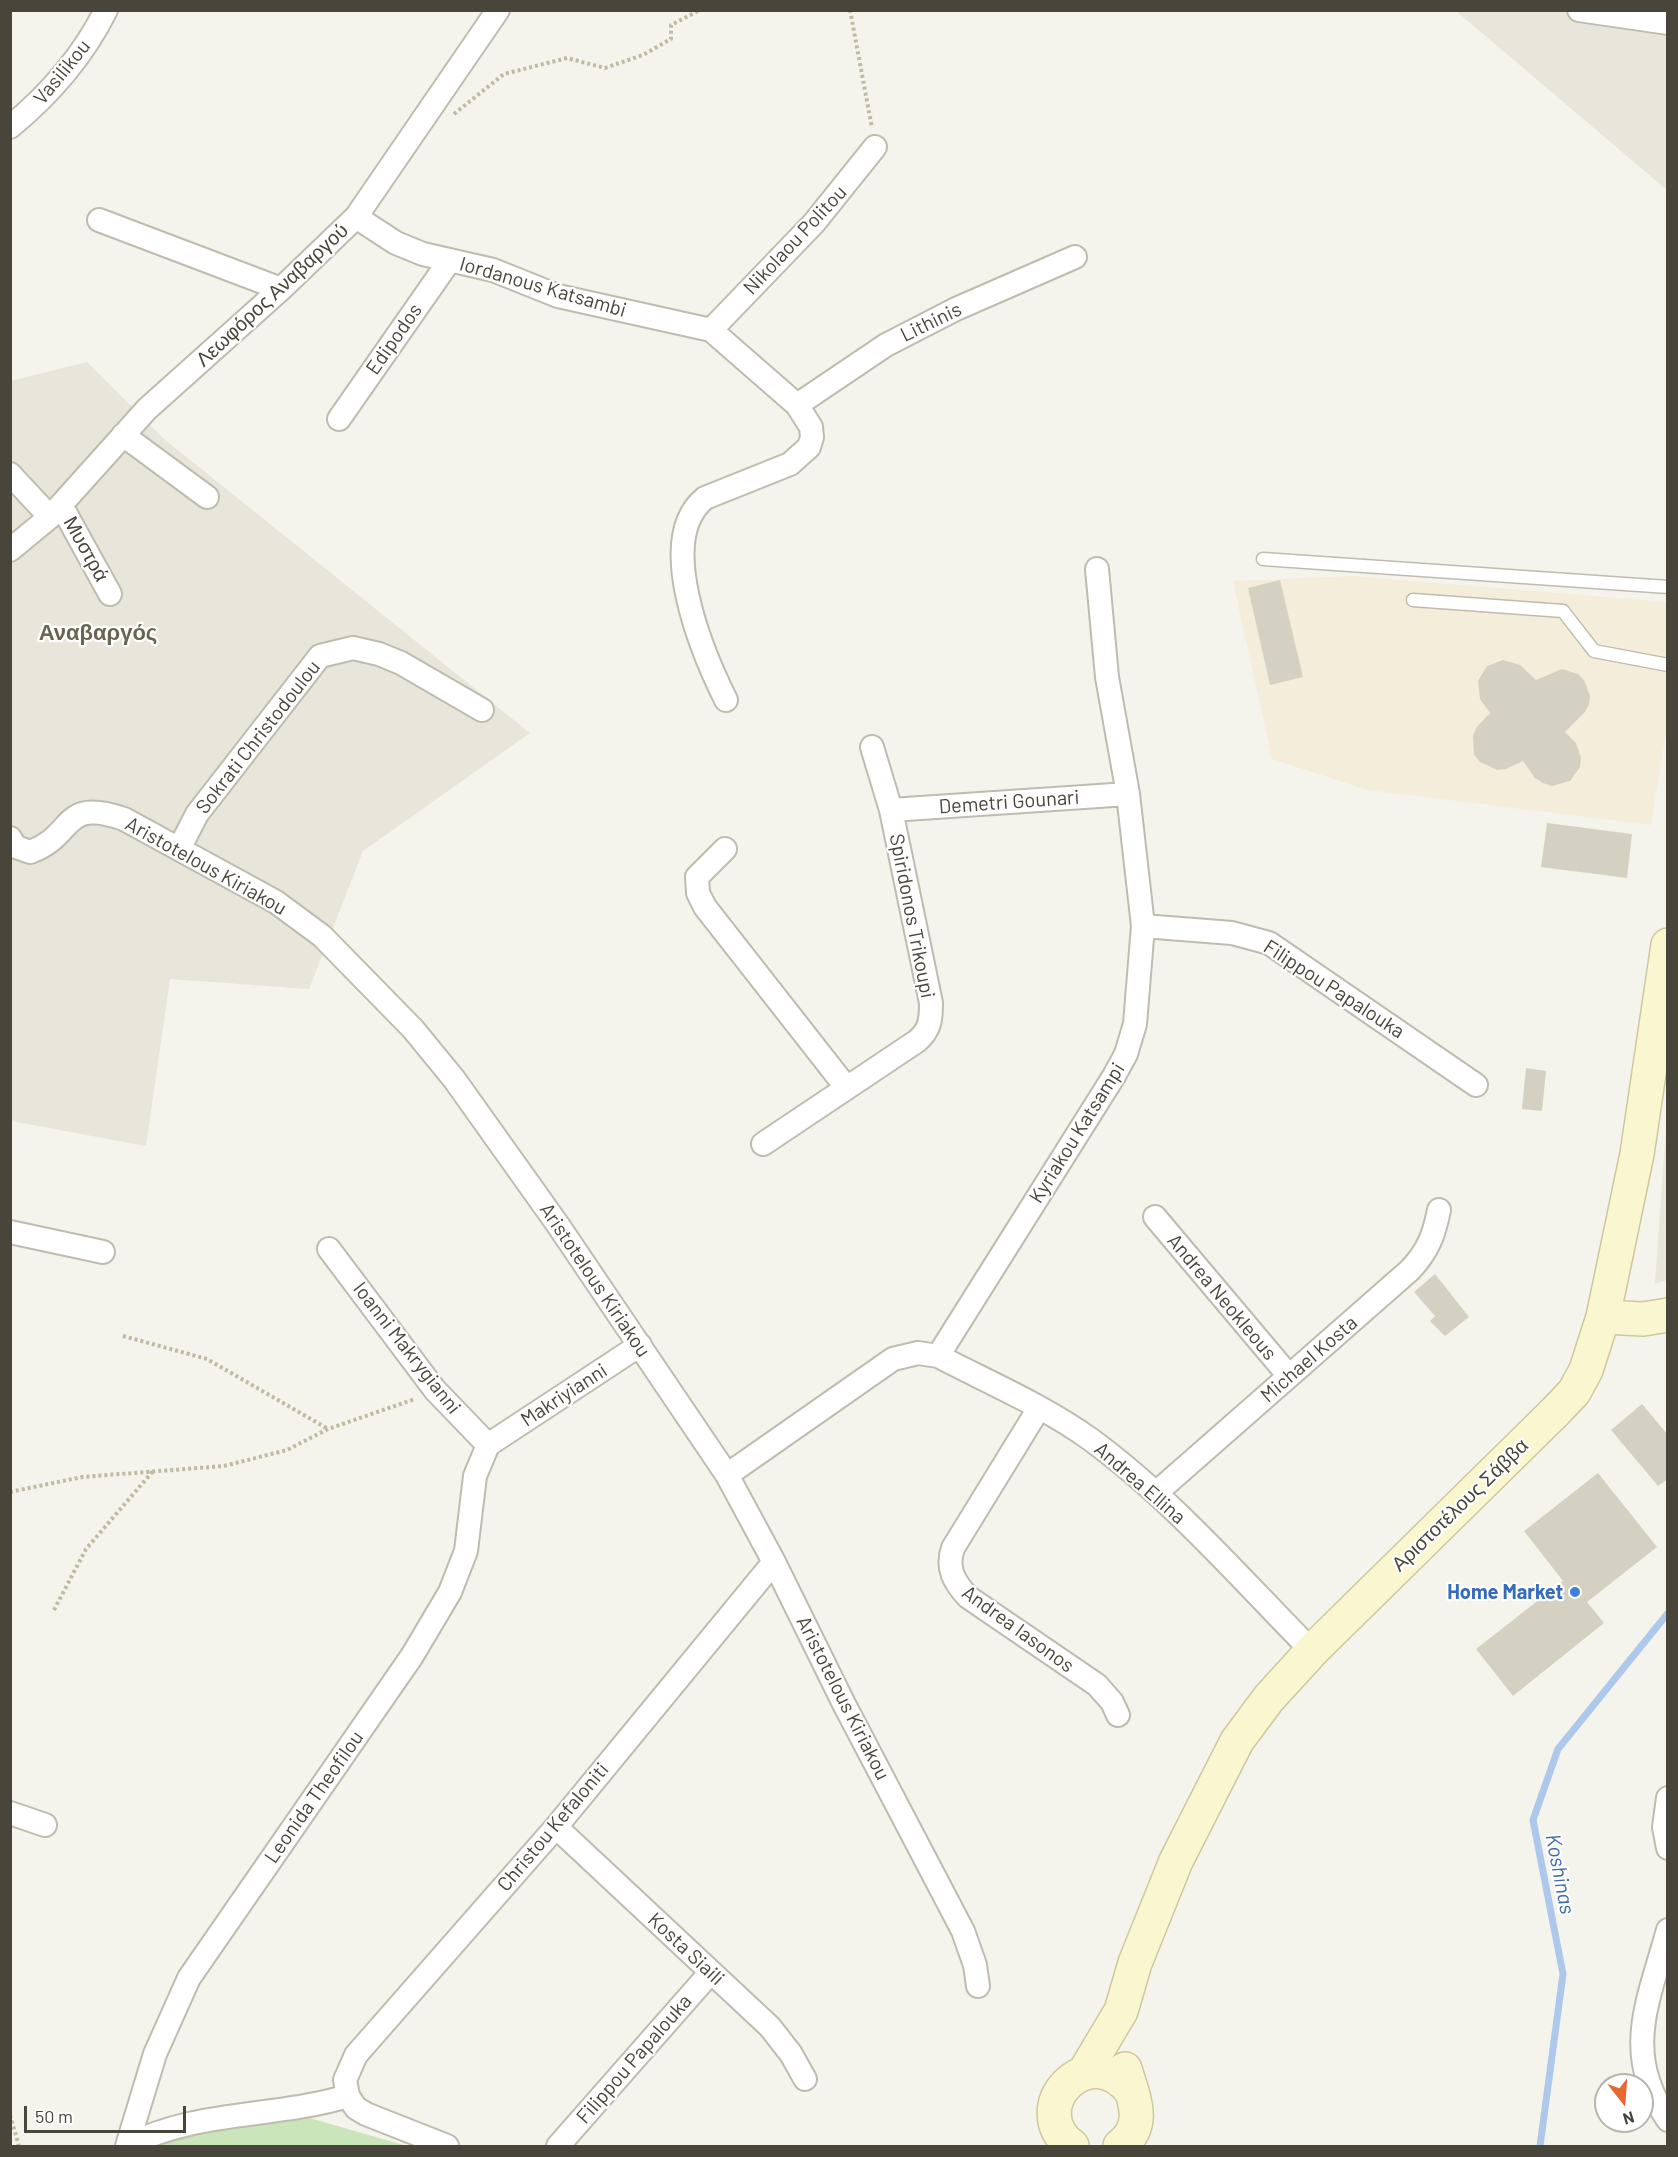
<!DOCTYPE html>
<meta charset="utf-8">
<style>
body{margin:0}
#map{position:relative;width:1678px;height:2157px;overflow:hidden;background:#f4f3ec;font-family:Barlow,sans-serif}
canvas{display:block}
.frame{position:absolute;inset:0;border:12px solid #48453a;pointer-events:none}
.north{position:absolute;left:1594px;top:2073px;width:60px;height:60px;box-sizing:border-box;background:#fff;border:2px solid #b6b5b0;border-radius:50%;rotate:163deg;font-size:16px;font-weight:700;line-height:24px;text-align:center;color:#48453a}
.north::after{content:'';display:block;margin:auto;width:21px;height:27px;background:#e86930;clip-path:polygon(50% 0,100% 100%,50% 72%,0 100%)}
.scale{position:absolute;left:24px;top:2106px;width:162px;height:27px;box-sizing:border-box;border:3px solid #48453a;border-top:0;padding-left:8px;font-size:18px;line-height:21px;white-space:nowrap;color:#48453a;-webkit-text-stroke:4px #fff;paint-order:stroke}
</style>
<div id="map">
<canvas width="1678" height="2157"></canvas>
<div class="frame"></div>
<div class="north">N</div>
<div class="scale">50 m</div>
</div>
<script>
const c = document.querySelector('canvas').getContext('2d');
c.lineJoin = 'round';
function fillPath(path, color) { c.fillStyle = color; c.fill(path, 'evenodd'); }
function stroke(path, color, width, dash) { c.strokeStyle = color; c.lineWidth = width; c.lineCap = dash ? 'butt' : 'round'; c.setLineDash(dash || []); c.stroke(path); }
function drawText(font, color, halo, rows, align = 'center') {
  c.font = font + ' Barlow,sans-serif'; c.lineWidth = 4.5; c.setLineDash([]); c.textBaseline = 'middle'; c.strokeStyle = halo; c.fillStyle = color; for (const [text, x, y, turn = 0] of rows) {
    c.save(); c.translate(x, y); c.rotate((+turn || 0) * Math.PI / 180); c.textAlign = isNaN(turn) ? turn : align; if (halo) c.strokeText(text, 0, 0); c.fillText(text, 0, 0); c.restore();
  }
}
fillPath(new Path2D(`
 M1456 11H1667V190Z
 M87 362 164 439 530 733 363 851 309 989 170 979 146 1146 11 1121V381Z
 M1667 1116V1280L1655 1284Z`), '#e8e6da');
fillPath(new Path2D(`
 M1352 576 1667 602V726L1651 825 1368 790 1272 759 1233 581Z`), '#f4edda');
fillPath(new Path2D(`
 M306 2117 407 2146H139L180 2134Z`), '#cae5b9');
stroke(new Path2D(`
 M1540 2146 1563 1974 1533 1820 1558 1749 1668 1613`), '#aec8eb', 7);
fillPath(new Path2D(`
 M1280 580 1303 677 1270 685 1248 588Z
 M1503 660 1520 665 1536 680 1562 669 1578 674 1584 680 1590 696 1589 704 1585 712 1565 732 1576 743 1581 758 1580 767 1570 781 1552 786 1543 783 1535 778 1523 761 1506 769 1497 770 1480 762 1474 754 1473 736 1476 728 1490 713 1480 699 1478 681 1487 666Z
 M1547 823 1632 834 1627 878 1541 867Z
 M1526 1068 1546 1071 1542 1111 1522 1109Z
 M1435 1274 1469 1317 1445 1336 1430 1321 1435 1316 1414 1292Z
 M1642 1404 1668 1435V1479L1658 1486 1611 1430Z
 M1598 1473 1657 1547 1587 1602 1604 1623 1513 1696 1476 1649 1563 1581 1524 1531Z`), '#d5d1c2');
const lane = new Path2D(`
 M1263 559 1668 587
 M1413 600 1563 611 1594 651 1668 665`);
const street = new Path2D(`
 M1579 10 1668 23
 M10 127C49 95 83 56 106 10
 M356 217 396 243 423 254 493 270 558 296 711 330 797 405 811 427 812 437 809 447 790 464 705 498C654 539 703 654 726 700
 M99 220 281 289
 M711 330 814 223 875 147
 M797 405 886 345 956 309 1075 257
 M339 419 450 260
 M123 435 207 497
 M10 474 50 517
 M61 505 110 594
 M10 550 50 517 147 409 281 289 356 217 498 10
 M891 810 1128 794
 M10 838 16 847 30 852C76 836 60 797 124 819L276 902 322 936 413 1029 454 1079 558 1225 727 1475 774 1562 844 1704 963 1931 975 1965 978 1986
 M180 847 197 814 320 656 353 648 379 654 401 663 482 710
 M725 849 697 877 698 893 705 907 846 1087
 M1143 926 1232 933 1269 943 1476 1085
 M763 1144 917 1041C930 1030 931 1020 931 1003L891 810 872 747
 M1155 1217 1289 1376
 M10 1232 103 1252
 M329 1249 435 1390 488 1445
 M938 1356 1114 1076 1126 1054 1135 1024 1143 926 1128 794 1107 677 1097 569
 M1039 1408 953 1548C946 1568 954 1582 968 1597L1097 1685 1112 1702 1118 1715
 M488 1445 640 1345
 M727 1475 893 1359 918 1353 938 1356C988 1382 1044 1406 1090 1439 1172 1499 1240 1578 1312 1651
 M1156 1493 1410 1270C1428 1251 1434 1235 1439 1210
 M1668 1798 1664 1827 1668 1848
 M10 1813 45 1825
 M556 1827 770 2027 791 2054 805 2079
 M1668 1930C1649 2000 1621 2053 1668 2120
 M348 2096 345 2080 356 2055 556 1827 774 1562
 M127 2146 155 2054 189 1978 412 1656 450 1592 466 1551 475 1476 488 1445
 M127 2146C196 2110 275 2118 348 2096L356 2108 366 2114 447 2146
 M558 2146 711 1972`);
const secondary = new Path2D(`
 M1603 1317 1643 1319 1668 1315
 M1084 2073 1121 2011 1135 1963 1176 1861 1237 1741 1269 1698 1312 1651 1556 1411 1574 1392 1586 1370 1603 1317 1637 1154 1668 945
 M1072 2146C1022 2108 1089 2037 1131 2091
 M1120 2146C1148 2125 1133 2097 1125 2069`);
stroke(lane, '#bfbcaf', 15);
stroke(street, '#bfbcaf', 26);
stroke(secondary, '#cdc89d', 36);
stroke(new Path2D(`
 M850 10 872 128
 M454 114 504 74 567 58 605 68 643 55 671 39V25L700 10
 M123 1336 207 1359 328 1429
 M10 1492 82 1477 224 1466 287 1450 328 1429 415 1399
 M54 1610 86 1549 154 1470
 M10 2115 19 2146`), '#c0baa1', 4, [3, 3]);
stroke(lane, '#fff', 12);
stroke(street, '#fff', 22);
stroke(secondary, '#faf7d0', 33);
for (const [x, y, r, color] of [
 [1575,1592,6,"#3f7fe0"]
]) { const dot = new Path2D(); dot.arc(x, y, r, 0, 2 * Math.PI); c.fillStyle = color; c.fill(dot); stroke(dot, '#fff', 2); }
drawText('20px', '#48453a', '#fff', [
 ["Vasilikou",62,72,-51],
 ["Nikolaou Politou",795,240,-47],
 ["Iordanous Katsambi",543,287,16],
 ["Λεωφόρος Αναβαργού",272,295,-43],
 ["Lithinis",931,322,-26],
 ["Edipodos",394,339,-55],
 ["Μυστρά",86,549,61],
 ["Sokrati Christodoulou",258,737,-52],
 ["Demetri Gounari",1009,802,-4],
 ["Aristotelous Kiriakou",206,866,29],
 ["Spiridonos Trikoupi",912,916,79],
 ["Filippou Papalouka",1334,989,33],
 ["Kyriakou Katsampi",1077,1133,-58],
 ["Aristotelous Kiriakou",595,1280,56],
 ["Andrea Neokleous",1222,1297,50],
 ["Ioanni Makrygianni",407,1348,52],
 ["Michael Kosta",1309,1359,-41],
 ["Makriyianni",564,1395,-33],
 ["Andrea Ellina",1140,1483,41],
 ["Αριστοτέλους Σάββα",1460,1505,-44],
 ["Andrea Iasonos",1018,1629,36],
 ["Aristotelous Kiriakou",843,1698,63],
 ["Leonida Theofilou",314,1797,-55],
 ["Christou Kefaloniti",553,1827,-50],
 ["Kosta Siaili",686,1949,43],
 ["Filippou Papalouka",634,2059,-49]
]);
drawText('bold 20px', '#366cbe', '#fff', [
 ["Home Market",1563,1592]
], 'right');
drawText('italic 21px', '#3b6aac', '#fff', [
 ["Koshinas",1560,1874,79]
]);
drawText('bold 22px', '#6a6452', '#fff', [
 ["Αναβαργός",98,633]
]);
</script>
